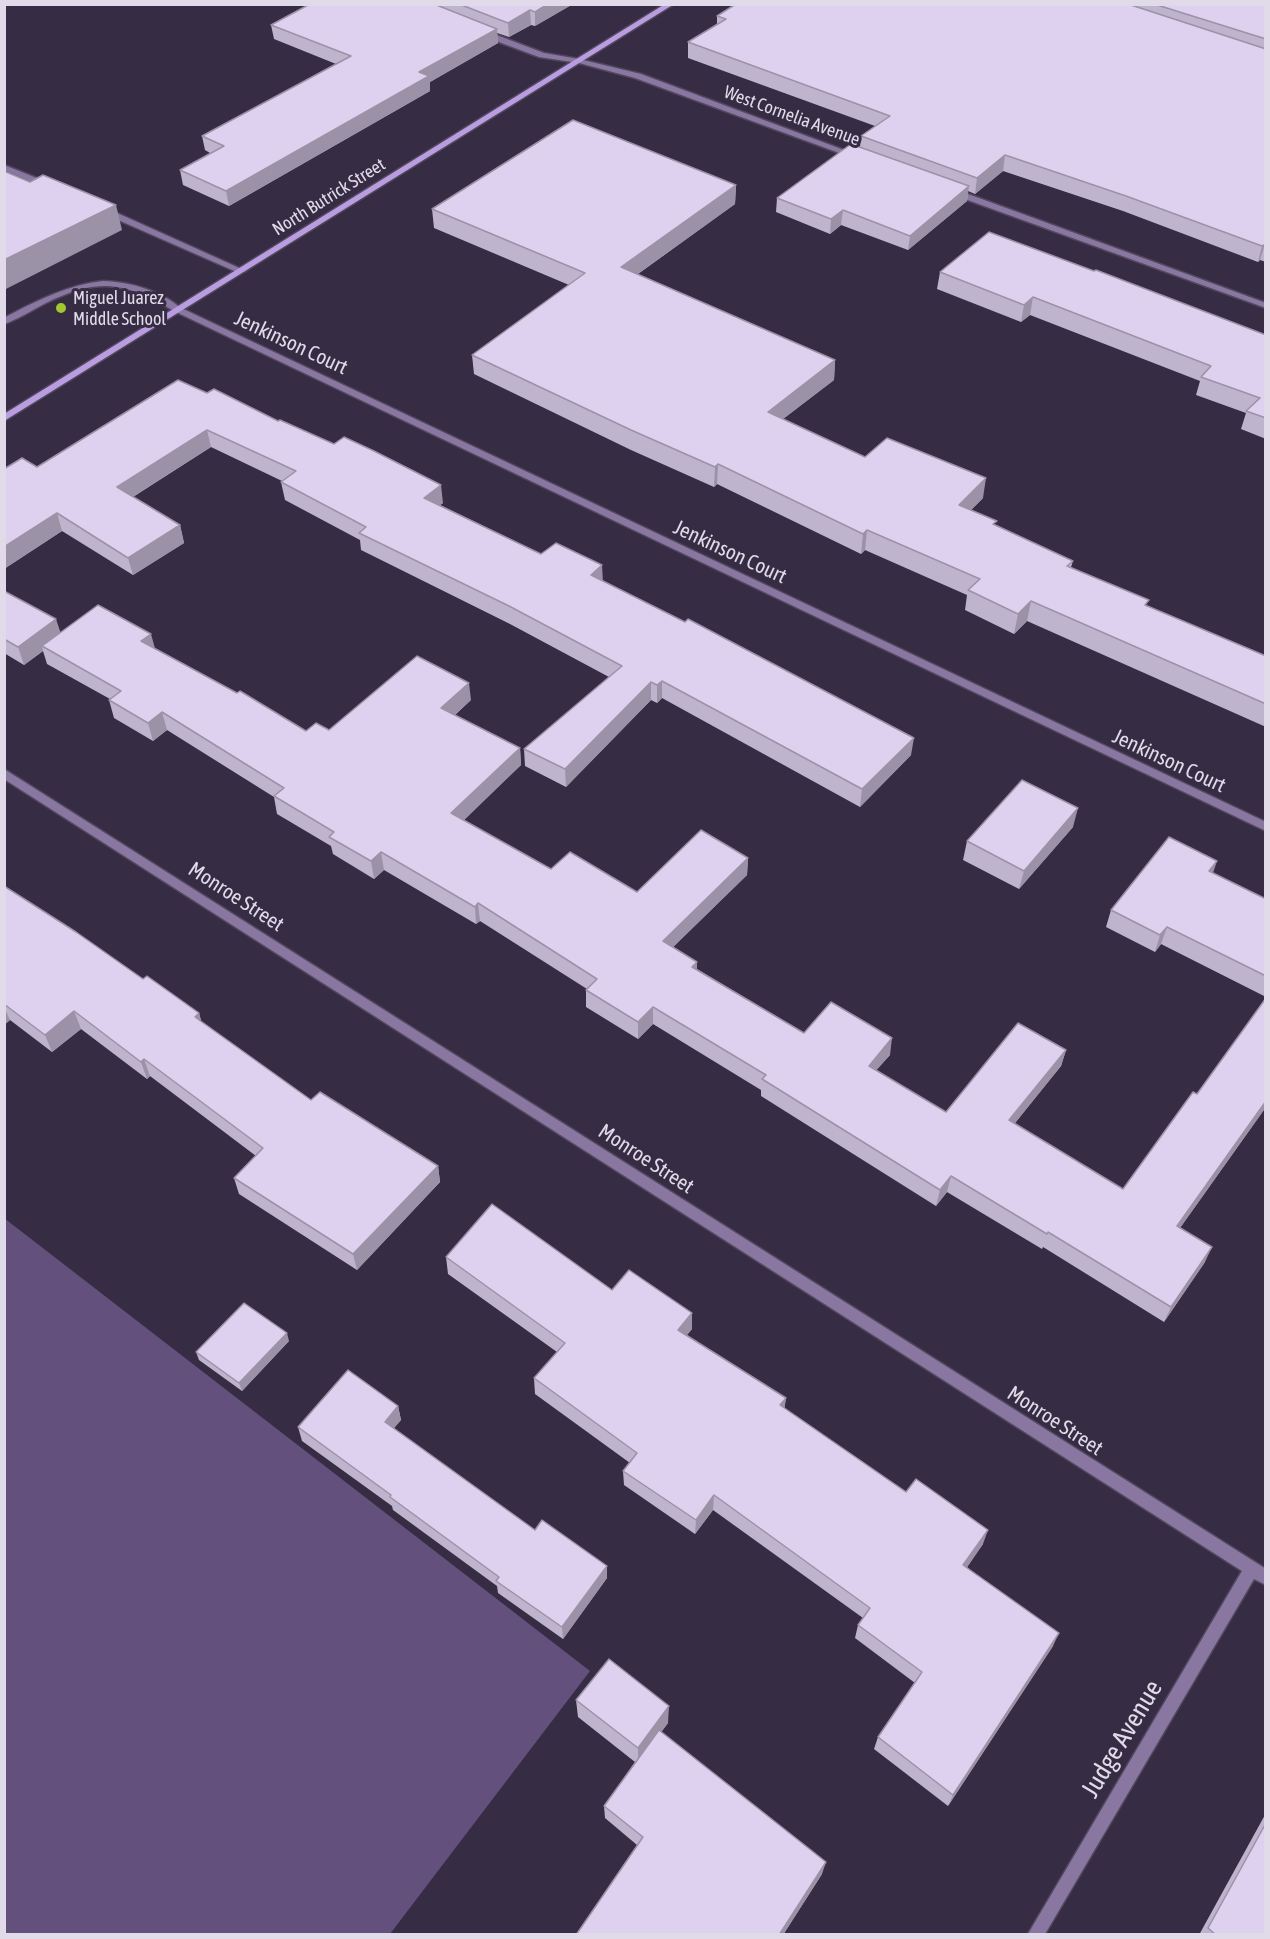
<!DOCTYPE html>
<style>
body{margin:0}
#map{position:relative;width:1270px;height:1939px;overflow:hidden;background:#362c43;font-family:"Asap Condensed",sans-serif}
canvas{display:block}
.frame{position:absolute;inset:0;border:6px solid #e0dae9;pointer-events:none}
</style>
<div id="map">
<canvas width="1270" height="1939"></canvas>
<div class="frame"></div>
</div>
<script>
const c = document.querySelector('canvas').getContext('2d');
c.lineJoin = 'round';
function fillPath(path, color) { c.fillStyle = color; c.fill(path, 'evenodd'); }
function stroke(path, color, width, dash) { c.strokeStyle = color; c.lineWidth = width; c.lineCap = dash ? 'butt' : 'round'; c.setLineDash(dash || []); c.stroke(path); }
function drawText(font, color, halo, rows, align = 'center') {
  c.font = font + ' "Asap Condensed",sans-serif'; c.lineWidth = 6; c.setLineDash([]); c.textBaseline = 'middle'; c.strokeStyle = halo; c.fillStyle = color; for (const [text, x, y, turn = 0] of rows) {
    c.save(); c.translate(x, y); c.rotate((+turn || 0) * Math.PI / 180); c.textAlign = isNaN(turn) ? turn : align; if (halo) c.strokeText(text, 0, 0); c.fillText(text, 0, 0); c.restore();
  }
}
fillPath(new Path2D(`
 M4 1218 590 1671 390 1934H5Z`), '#63507c');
const lane = new Path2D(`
 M4 165 52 184 53 186 46 188 4 170Z
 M100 208H106L246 271 239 273 100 212Z
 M103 281C131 282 162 291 183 310L176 312C125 283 101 276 46 303 32 310 19 319 4 324V318C36 301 67 285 103 281Z`);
const street = new Path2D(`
 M480 31H486L544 53 579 59 641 74 860 156 853 158 635 78 579 63 539 57 480 35Z
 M951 190H957L1266 303V308L951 194Z
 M179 307 1266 822V831L176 312V308Z
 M4 769 1266 1569V1585L1254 1579 1045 1934H1028L1242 1571 4 779Z`);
const secondary = new Path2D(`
 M665 4H674L4 421V414Z`);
stroke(lane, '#51485e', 3);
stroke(street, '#51485e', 3);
stroke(secondary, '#51485e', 3);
fillPath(lane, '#8977a1');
fillPath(street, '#8977a1');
fillPath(secondary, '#ba9de1');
fillPath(new Path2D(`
 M310 4H573L535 26 531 25 509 37 497 33 498 43 430 82V91L229 206 183 185 180 170 210 153 205 150 202 136 336 64 274 39 271 25Z
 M736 4H1266V262L1260 260 1258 262 1123 211 1003 171 975 194 968 191 967 201 908 250 841 225 830 234 776 212 777 198 860 147 861 136 875 126 688 58V42L717 25V16Z
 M736 185 735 204 638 274 835 360 834 380 783 419 865 457 983 498 971 510 996 526 1073 561 1071 567 1147 606 1266 656V727L1027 621 1014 634 965 610 967 595 865 550 861 554 717 484 714 487 631 450 474 374 472 355 569 285 434 228 432 209Z
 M940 272 1266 335V439L1241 429 1246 413 1196 395 1200 381 1030 315 1021 322 937 289Z
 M178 380 443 503 440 505 541 554 602 565V580L911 755 860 807 662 698 657 703 651 700 566 787 525 766 524 749 609 677 510 624 361 550 360 540 285 500 281 482 282 481 211 447 133 497 180 525 184 543 133 575 62 531 4 569V469L37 467Z
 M4 591 60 632 155 649 306 731 329 730 471 700 455 715 520 748 521 765 463 820 551 869 637 892 748 858 747 875 673 947 697 962V969L804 1033 890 1055 876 1070 946 1112 1066 1050 1061 1066 1014 1124 1123 1189 1197 1094 1266 998V1107L1180 1228 1205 1262 1164 1322 1043 1247 1042 1249 947 1192 936 1206 761 1096V1090L653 1024 638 1039 586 1007V990L587 989 480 921 476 924 384 870 374 879 333 854 331 846 277 814 274 797 167 730 153 741 114 718 109 700 110 699 47 664 43 651 24 665 4 653Z
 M1073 827 1019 889 963 860 967 841Z
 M1213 873 1266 899V997L1161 944 1155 952 1106 927 1111 910Z
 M4 886 143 979 199 1013 201 1021 311 1100 438 1166 440 1182 357 1270 239 1194 234 1178 256 1156 150 1076 147 1079 81 1029 52 1052 10 1020 4 1025Z
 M446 1257 612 1290 692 1313V1329L687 1335 786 1398 784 1408 983 1544 967 1567 1053 1646 948 1806 874 1749 878 1737 915 1683 855 1638 858 1625 863 1618 713 1510 695 1534 624 1485 623 1471 630 1463 535 1394 534 1378 557 1352 448 1274Z
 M289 1341 242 1391 199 1360 196 1352Z
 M398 1406 401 1420 394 1428 535 1530 607 1578 563 1639 498 1593 497 1586 393 1510 392 1506 302 1441 298 1427Z
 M576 1700 668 1723 661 1732 822 1874 783 1935H576L637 1845 605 1818 604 1806 635 1762 578 1717Z
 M1266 1813V1935H1199Z`), '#beb4ce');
fillPath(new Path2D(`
 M548 4H573L535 26V12Z
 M530 10 531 25 509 37 508 23Z
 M497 29 498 43 430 82V91L229 206 226 191 419 72Z
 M1005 155 1003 171 975 194 977 178Z
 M736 185 735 204 621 286V267Z
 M969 186 967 201 908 250 910 236Z
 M116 205 122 230 4 290V260Z
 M843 210 841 225 830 234 831 219Z
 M1265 244 1260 260 1258 262 1262 246Z
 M1033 297 1030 315 1021 322 1024 305Z
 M835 360 834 380 766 432 768 412Z
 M207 430 211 447 121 504 117 487Z
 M718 464 717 484 714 487 715 467Z
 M986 478 983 498 956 525 959 505Z
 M441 485 443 503 426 515 424 498Z
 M57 513 62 531 4 569V547Z
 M180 525 184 543 133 575 128 558Z
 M867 530 865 550 861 554 863 534Z
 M602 565 603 583 591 575Z
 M1031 601 1027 621 1014 634 1018 614Z
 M56 619 62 637 42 646 43 651 24 665 18 647Z
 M151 634 156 652 141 641Z
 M662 681V698L657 703V685Z
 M651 682V700L566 787 565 769Z
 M469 683 471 700 443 725 441 708Z
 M162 712 167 730 153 741 148 723Z
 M914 738 911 755 860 807 862 789Z
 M520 748 521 765 453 831 451 813Z
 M1078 808 1073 827 1019 889 1024 871Z
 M381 852 384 870 374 879 371 861Z
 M748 858 747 875 662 958 663 941Z
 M1217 861 1211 879 1209 871Z
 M478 903 480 921 476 924 475 907Z
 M1167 927 1161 944 1155 952 1160 935Z
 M697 962V979L692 967Z
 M4 1007 10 1020 4 1025Z
 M653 1007V1024L638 1039V1022Z
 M74 1011 81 1029 52 1052 45 1035Z
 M199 1013 204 1031 195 1017Z
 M892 1038 890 1055 866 1082 869 1066Z
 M1066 1050 1061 1066 1004 1137 1009 1120Z
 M144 1059 150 1076 147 1079 141 1062Z
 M1266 1101V1107L1170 1242 1177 1226Z
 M438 1166 440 1182 357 1270 353 1254Z
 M951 1176 947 1192 936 1206 940 1190Z
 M1212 1247 1205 1262 1164 1322 1171 1307Z
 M692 1313V1329L678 1345V1330Z
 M287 1333 289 1341 242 1391 239 1383Z
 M786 1398 784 1413 780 1405Z
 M398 1406 401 1420 388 1435 385 1422Z
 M714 1495 713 1510 695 1534 696 1520Z
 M988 1530 983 1544 959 1579 963 1565Z
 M607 1566V1578L563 1639 562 1627Z
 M1059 1633 1053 1646 948 1806 953 1795Z
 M669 1706 668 1723 638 1764V1748Z
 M826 1862 822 1874 783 1935H779Z`), '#9b92a7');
const building = new Path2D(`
 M310 4H434L497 29 419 72 429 76 226 191 180 170 224 146 202 136 351 56 271 25Z
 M459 4H548L535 12 530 10 508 23Z
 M736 4H1128L1266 49V244L1262 246 1126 196 1005 155 977 178 861 136 890 116 688 42 726 19 717 16Z
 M1154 4H1266V39Z
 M573 120 736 185 621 267 835 360 768 412 865 457 887 438 986 478 959 505 997 521 993 524 1073 561 1067 566 1149 600 1145 605 1266 656V704L1031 601 1018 614 968 590 980 579 867 530 863 534 718 464 715 467 631 430 472 355 585 273 432 209Z
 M851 144 969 186 910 236 843 210 831 219 777 198Z
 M4 171 30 182 43 175 116 205 4 260Z
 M989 232 1094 271 1096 270 1266 335V418L1246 411 1260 398 1201 377 1211 366 1033 297 1024 305 940 272Z
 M178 380 207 393 214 389 278 421 280 420 334 444 344 437 374 451 441 485 424 498 541 554 556 543 602 565 591 575 685 622 688 619 914 738 862 789 662 681 657 685 651 682 565 769 524 749 622 666 509 606 359 533 366 527 281 482 296 471 207 430 117 487 180 525 128 558 57 513 4 547V469L22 458 37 467Z
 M4 591 56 619 18 647 4 639Z
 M98 605 151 634 141 641 237 693 240 691 306 731 316 723 329 730 417 656 469 683 441 708 520 748 451 813 551 869 570 852 637 892 701 830 748 858 663 941 697 962 692 967 804 1033 831 1002 892 1038 869 1066 946 1112 1018 1023 1066 1050 1009 1120 1123 1189 1193 1092 1197 1094 1266 998V1101L1177 1226 1212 1247 1171 1307 1048 1232 1047 1234 951 1176 940 1190 762 1079 766 1075 653 1007 638 1022 586 990 597 979 478 903 475 907 381 852 371 861 329 837 334 832 274 796 284 788 162 712 148 723 109 700 121 691 42 646Z
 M1022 780 1078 808 1024 871 967 841Z
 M1169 837 1217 861 1209 871 1266 899V976L1167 927 1160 935 1111 910Z
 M4 886 76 932 143 979 147 976 199 1013 195 1017 311 1100 320 1092 438 1166 353 1254 234 1178 263 1148 144 1059 141 1062 74 1011 45 1035 4 1004Z
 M492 1204 612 1290 629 1270 692 1313 678 1330 786 1398 780 1405 906 1492 916 1479 988 1530 963 1565 1059 1633 953 1795 878 1737 922 1672 858 1625 870 1608 714 1495 696 1520 623 1471 637 1453 534 1378 565 1343 446 1257Z
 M244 1303 287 1333 239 1383 196 1352Z
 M348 1370 398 1406 385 1422 535 1530 542 1520 607 1566 562 1627 496 1581 499 1577 390 1497 391 1495 298 1427Z
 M609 1659 669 1706 638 1748 576 1700Z
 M659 1730 826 1862 779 1935H576L643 1837 604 1806Z
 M1266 1823V1935H1216L1208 1928Z`);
fillPath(building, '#ddd1ef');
stroke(building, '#9b92a7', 1.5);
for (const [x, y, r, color] of [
 [61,308,6,"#a1c92b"]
]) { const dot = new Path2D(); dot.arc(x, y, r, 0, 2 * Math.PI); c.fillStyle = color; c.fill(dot); stroke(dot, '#362c43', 2); }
drawText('18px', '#e0dae9', '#362c43', [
 ["West Cornelia Avenue",792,116,20],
 ["North Butrick Street",329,197,-32]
]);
drawText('18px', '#e0dae9', '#362c43', [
 ["Miguel Juarez",73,298],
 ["Middle School",73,319]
], 'left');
drawText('21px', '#e0dae9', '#362c43', [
 ["Jenkinson Court",291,343,25],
 ["Jenkinson Court",730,552,25],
 ["Jenkinson Court",1169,761,25],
 ["Monroe Street",236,897,33],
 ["Monroe Street",646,1159,33],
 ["Monroe Street",1055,1421,33]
]);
drawText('26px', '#e0dae9', '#362c43', [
 ["Judge Avenue",1122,1739,-59]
]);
</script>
